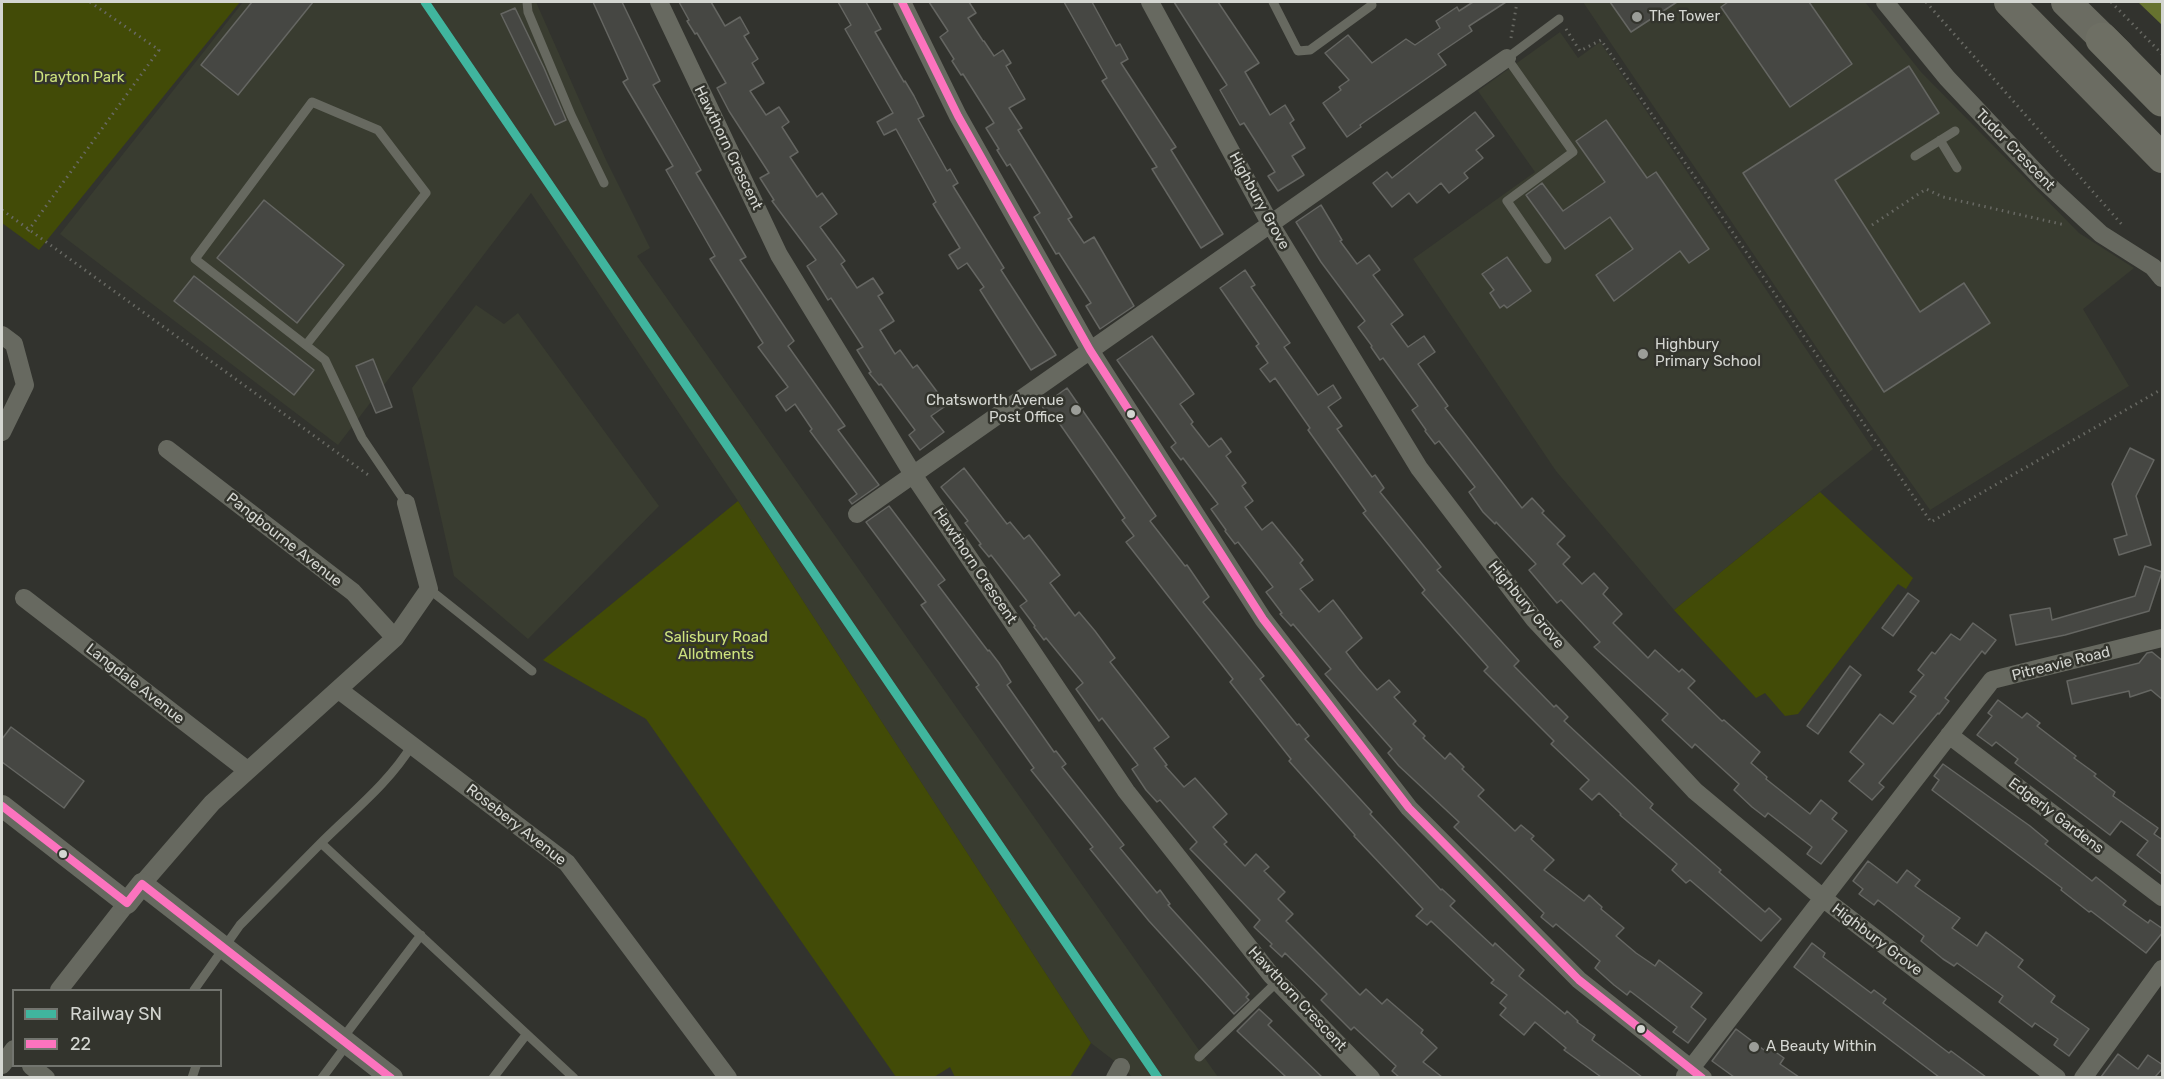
<!DOCTYPE html>
<style>
body{margin:0}
#map{position:relative;width:2164px;height:1079px;overflow:hidden;background:#32332e;font-family:Rubik,sans-serif}
canvas{display:block}
.frame{position:absolute;inset:0;border:3px solid #d4d6d1;pointer-events:none}
.legend{position:absolute;left:12px;top:989px;width:210px;height:78px;box-sizing:border-box;background:#33342d;border:2px solid #73756f;margin:0;padding:8px 10px;list-style:none;font-size:18px;color:#d4d6d1}
.legend li{display:flex;align-items:center;gap:12px;height:30px}
.legend b{width:30px;border:2px solid #73756f}
</style>
<div id="map">
<canvas width="2164" height="1079"></canvas>
<div class="frame"></div>
<ul class="legend">
<li><b style="height:8px;background:#40b59e"></b>Railway SN</li>
<li><b style="height:8px;background:#fc73be"></b>22</li>
</ul>
</div>
<script>
const c = document.querySelector('canvas').getContext('2d');
c.lineJoin = 'round';
function fillPath(path, color) { c.fillStyle = color; c.fill(path, 'evenodd'); }
function stroke(path, color, width, dash) { c.strokeStyle = color; c.lineWidth = width; c.lineCap = dash ? 'butt' : 'round'; c.setLineDash(dash || []); c.stroke(path); }
function drawText(font, color, halo, rows, align = 'center') {
  c.font = font + ' Rubik,sans-serif'; c.lineWidth = 5; c.setLineDash([]); c.textBaseline = 'middle'; c.strokeStyle = halo; c.fillStyle = color; for (const [text, x, y, turn = 0] of rows) {
    c.save(); c.translate(x, y); c.rotate((+turn || 0) * Math.PI / 180); c.textAlign = isNaN(turn) ? turn : align; if (halo) c.strokeText(text, 0, 0); c.fillText(text, 0, 0); c.restore();
  }
}
fillPath(new Path2D(`
 M243 2H536L606 160 650 248 637 256 1218 1077H1132L1126 1070 1091 1043 738 501 531 193 338 445 60 234Z
 M1583 2H1865L1921 72 2079 233 2134 268 2083 309 2129 386 1930 510 1829 366Z
 M1560 32 1578 58 1600 42 1873 449 1674 610 1556 471 1413 259 1535 172 1478 91Z
 M476 305 504 324 518 313 659 506 528 639 454 576 412 388Z`), '#393c30');
fillPath(new Path2D(`
 M2 2H240L39 250 2 223Z
 M1820 492 1913 578 1906 589 1898 584 1798 714 1785 716 1765 693 1756 698 1674 610Z
 M738 501 1091 1043 1070 1077H955L950 1067 934 1077H896L646 719 543 660Z`), '#424b07');
fillPath(new Path2D(`
 M2138 2H2162V25Z`), '#66722f');
const building = new Path2D(`
 M252 2H313L238 95 201 65Z
 M593 2H622L660 81 653 85 701 170 696 173 746 257 740 260 794 341 788 346 845 426 838 430 879 485 852 504 849 500 857 494 810 431 812 429 795 404 786 411 776 396 788 387 758 347 763 343 710 259 715 256 666 170 673 166 623 82 628 79Z
 M679 2H711L725 26 740 17 749 33 744 36 758 59 752 63 764 83 750 91 766 115 779 107 789 122 782 127 798 152 790 157 817 197 822 193 837 214 820 227 845 261 841 264 857 288 873 278 883 293 878 296 894 321 880 330 895 354 900 350 913 368 917 365 947 405 931 416 944 432 920 450 909 435 915 430 881 384 879 385 869 373 871 372 857 350 863 347 831 298 828 300 807 266 816 260 772 201 774 200 760 178 769 173 729 111 717 88 726 83 697 33 695 34 687 21 689 20Z
 M838 2H866L881 29 875 32 904 82 905 81 914 96 924 116 918 119 947 171 950 169 958 183 953 186 1004 268 1001 270 1056 355 1031 370 980 290 984 287 972 270 967 263 958 269 949 255 960 248 933 204 936 202 896 129 884 135 877 122 893 113 845 29 851 25Z
 M929 2H969L976 13 968 18 983 41H984L994 56 1003 50 1011 63 1006 66 1025 99 1009 108 1022 128 1018 130 1072 217 1068 219 1084 243 1094 237 1134 306 1100 329 1086 306 1091 303 1059 253 1056 254 1034 217 1040 213 1010 164 1007 166 997 150 999 149 986 128 994 123 963 74 961 75 952 61 954 59 940 37 948 31Z
 M1064 2H1092L1116 46 1120 44 1128 59 1121 63 1176 147 1171 150 1223 234 1201 248 1152 169 1157 167 1102 81 1107 78Z
 M1174 2H1218L1259 63 1245 72 1270 115 1285 105 1294 120 1290 123 1305 148 1292 156 1304 175 1278 191 1268 176 1275 172 1244 123 1240 125 1220 90 1227 85Z
 M1473 2H1506L1469 26 1472 31 1438 54 1446 65 1360 125 1361 127 1347 137 1323 103 1341 90 1339 87 1349 80 1325 53 1348 35 1372 63 1406 39 1415 45 1440 28 1436 21 1457 7 1459 11Z
 M1610 2H1677L1631 32Z
 M1728 2H1809L1852 64 1790 107 1721 7Z
 M515 8 544 68 566 120 555 125 501 14Z
 M1909 66 1939 113 1835 180 1920 312 1964 283 1990 323 1884 392 1743 173Z
 M1475 112 1494 136 1476 150 1483 158 1464 173 1468 178 1449 193 1441 183 1417 203 1409 193 1392 207 1373 183 1387 172 1392 178Z
 M1606 120 1647 178 1656 172 1709 249 1689 263 1680 251 1614 301 1596 275 1633 249 1610 217 1565 249 1526 195 1542 183 1563 211 1605 182 1576 141Z
 M264 200 344 265 297 323 217 258Z
 M1321 205 1342 240 1340 241 1357 264 1369 255 1380 270 1373 275 1403 315 1391 324 1408 347 1424 336 1435 352 1418 364 1448 406 1445 408 1522 508 1532 498 1544 511 1542 513 1565 536 1557 544 1570 557 1563 564 1582 584 1594 573 1608 588 1603 594 1622 614 1613 623 1648 658 1655 650 1679 672 1682 669 1695 681 1688 688 1722 721 1724 720 1760 752 1751 763 1767 777 1766 779 1810 814 1821 800 1837 813 1832 819 1847 831 1821 864 1807 854 1812 847 1768 813 1765 817 1752 807 1734 790 1739 784 1695 744 1692 748 1662 720 1668 714 1594 647 1600 642 1561 600 1557 603 1529 570 1536 564 1496 522 1495 524 1483 512 1469 492 1475 487 1439 441 1435 444 1425 431 1426 430 1412 410 1418 406 1383 358 1380 360 1371 347 1372 346 1358 327 1365 321 1321 262 1296 222Z
 M1507 257 1531 291 1507 308 1504 305 1500 308 1490 293 1494 290 1482 274Z
 M1245 270 1255 285 1251 287 1290 343 1284 347 1318 395 1333 385 1341 398 1328 407 1342 426 1337 429 1372 477 1375 475 1384 488 1380 492 1441 567 1437 570 1519 661 1514 666 1554 707 1556 705 1568 717 1564 721 1653 804 1650 808 1721 870 1719 872 1765 912 1769 908 1781 919 1761 941 1690 880 1686 883 1672 870 1677 864 1620 815 1621 814 1599 793 1592 800 1580 789 1589 780 1551 744 1554 741 1484 671 1488 667 1422 593 1425 590 1363 513 1366 511 1308 430 1310 428 1275 378 1270 382 1260 369 1268 363 1256 346 1259 344 1220 288Z
 M194 276 314 370 294 395 174 301Z
 M1152 336 1194 394 1180 404 1193 422 1191 424 1209 447 1221 438 1231 452 1226 456 1246 483 1242 486 1253 501 1245 507 1262 530 1272 522 1303 560 1300 563 1313 580 1300 589 1319 612 1333 600 1362 638 1346 652 1359 669 1377 690 1389 680 1400 692 1394 697 1416 721 1413 724 1425 736 1423 738 1445 759 1450 753 1464 767 1462 769 1484 790 1478 796 1515 831 1521 825 1534 836 1531 839 1554 860 1544 870 1584 901 1589 895 1602 907 1601 909 1624 928 1616 936 1636 953 1655 966 1659 960 1702 993 1691 1007 1706 1019 1688 1043 1673 1032 1677 1027 1630 991 1627 995 1614 985 1595 968 1600 961 1556 924 1553 927 1541 917 1544 913 1454 827 1459 822 1399 766 1388 753 1392 749 1325 674 1331 669 1293 624 1291 626 1280 614 1282 613 1266 592 1273 587 1238 542 1235 544 1225 531 1226 530 1211 509 1218 504 1183 458 1181 460 1171 447 1176 443 1117 360Z
 M373 359 392 407 376 413 356 366Z
 M1067 388 1156 516 1150 521 1185 566 1187 565 1209 597 1203 602 1264 676 1260 679 1297 725 1299 724 1309 736 1305 739 1372 812 1370 814 1441 890 1442 889 1455 901 1450 906 1493 946 1495 943 1524 970 1519 976 1565 1014 1567 1011 1578 1021 1577 1022 1595 1035 1592 1040 1642 1077H1601L1564 1050 1566 1048 1535 1022 1524 1035 1500 1015 1506 1008 1500 1003 1507 995 1491 983 1494 980 1431 921 1427 925 1416 916 1423 909 1354 836 1355 835 1289 761 1291 759 1230 682 1233 679 1126 542 1134 536 1122 520 1125 518 1055 417 1051 420 1042 406Z
 M2130 448 2154 460 2136 496 2151 545 2119 555 2114 539 2127 535 2112 484Z
 M964 468 1007 524 1010 522 1024 539 1029 535 1060 575 1050 583 1075 616 1079 612 1095 631 1115 658 1110 662 1169 737 1154 748 1167 765 1165 766 1184 787 1195 778 1227 814 1213 827 1227 842 1224 844 1245 866 1256 854 1269 867 1264 871 1285 892 1278 899 1293 914 1286 921 1360 995 1366 989 1382 1004 1387 999 1423 1030 1421 1033 1437 1048 1423 1062 1442 1077H1399L1392 1071 1396 1066 1354 1027 1351 1030 1321 1000 1327 994 1285 953 1282 957 1270 946 1272 944 1254 927 1260 920 1190 849 1197 842 1160 800 1157 802 1146 790 1132 769 1138 765 1102 718 1099 721 1076 689 1083 683 1046 638 1044 640 1034 627 1035 626 1020 606 1027 601 991 555 989 557 979 545 981 544 965 523 968 521 941 487Z
 M889 506 945 580 938 585 988 651 989 650 999 663 1011 682 1007 685 1054 752 1056 751 1066 764 1062 767 1124 845 1120 848 1157 893 1160 890 1170 904 1168 905 1249 994 1246 997 1249 1000 1234 1014 1149 921 1090 849 1093 847 1031 770 1034 768 976 687 979 685 921 605 926 602 866 522Z
 M2145 566 2162 572 2149 611 2065 635 2016 645 2010 615 2050 608 2052 620 2135 596Z
 M1908 593 1919 601 1893 636 1882 628Z
 M1973 623 1996 640 1985 654 1982 651 1945 698 1949 701 1939 714 1938 713 1879 783 1884 787 1872 800 1849 781 1864 764 1850 752 1880 714 1893 724 1916 696 1910 692 1924 675 1918 670 1932 652 1935 654 1951 634 1960 640Z
 M2152 652 2163 661V700L2151 690 2130 697 2129 691 2072 704 2067 681 2139 663 2147 653Z
 M1850 666 1861 675 1818 734 1807 726Z
 M1998 700 2022 718 2027 713 2040 723 2037 726 2076 756 2074 758 2096 774 2094 776 2115 792 2113 796 2158 828 2154 834 2163 840V875L2137 855 2148 841 2121 821 2110 835 2015 763 2018 759 1996 742 1992 746 1977 735 1992 716 1988 713Z
 M11 727 84 781 64 808 2 762V739Z
 M1943 764 2030 826 2048 841 2045 844 2092 881 2096 877 2126 901 2123 905 2148 923 2150 920 2163 929V932L2146 953 2091 911 2089 912 2061 890 2062 888 1932 790 1939 780 1934 776Z
 M1868 861 1897 883 1907 870 1920 880 1915 886 1960 918 1952 928 1977 946 1986 932 2023 960 2018 967 2055 996 2051 1002 2089 1029 2069 1056 2054 1045 2058 1039 2035 1023 2032 1027 1999 1002 2003 996 1957 963 1954 966 1943 959 1921 941 1924 936 1878 900 1874 905 1859 894 1863 889 1853 881Z
 M1812 943 1825 953 1823 957 1871 993 1874 990 1886 999 1883 1003 1949 1053 1951 1051 1986 1077H1939L1794 967Z
 M1259 1009 1272 1021 1268 1025 1322 1077H1286L1237 1031Z
 M1736 1029 1764 1050 1767 1046 1784 1058 1780 1064 1799 1077H1734L1712 1061Z
 M2118 1054 2138 1069 2148 1055 2163 1065V1068L2155 1077H2101Z`);
fillPath(building, '#464743');
stroke(building, '#656662', 1.5);
stroke(new Path2D(`
 M1926 2 2124 227
 M2111 2 2162 54
 M1566 29 1580 51 1601 40 1931 522 2162 389
 M1511 38 1517 2
 M2 210 371 477
 M1872 225 1926 189 1943 197 2065 225
 M28 231 159 50 90 2`), '#686963', 3, [1.5, 4.5]);
stroke(new Path2D(`
 M527 2 528 12 571 115 604 183
 M1273 2 1298 51 1310 50 1372 5
 M1940 140 1957 168
 M1915 156 1955 131
 M1547 259 1507 201 1573 152 1507 58 1559 19
 M306 345 426 193 378 130 312 102 195 259 325 360 362 438 406 503
 M429 589 532 671
 M321 843C352 812 389 783 412 745
 M194 990 240 925 321 843 574 1078
 M342 1039 421 935
 M1199 1057 1277 982
 M192 1078 196 1066
 M322 1078 348 1043
 M493 1078 526 1035`), '#676960', 9);
stroke(new Path2D(`
 M659 2 779 255 914 476 1126 791 1271 975 1371 1078
 M902 2 958 116 1090 350 1263 619 1409 808 1579 980 1703 1078
 M1150 2 1271 225 1419 468 1534 619 1695 791 1824 899 2057 1078
 M1885 2 1947 78 2044 181 2101 234 2153 267 2162 278
 M2 335 14 344 25 385 2 432
 M167 449 353 592 395 638
 M857 514 1507 58
 M24 598 247 770
 M339 690 567 863 728 1078
 M1949 735 2162 897
 M142 884 212 803 395 638 429 589 406 503
 M59 990 127 903
 M2 1065 14 1049
 M31 1066 46 1078
 M1685 1076 1992 680 2162 638
 M1115 1078 1121 1067
 M2083 1078 2162 969`), '#676960', 18);
stroke(new Path2D(`
 M2 806 127 903 142 884 392 1078`), '#676960', 22);
stroke(new Path2D(`
 M2009 2 2162 158
 M2066 2 2119 54`), '#6b6c62', 30);
stroke(new Path2D(`
 M2102 39 2162 100`), '#6e6f64', 33);
stroke(new Path2D(`
 M902 2 958 116 1090 350 1263 619 1409 808 1579 980 1702 1078
 M2 806 127 903 142 884 391 1078`), '#fc73be', 8);
stroke(new Path2D(`
 M425 2 1158 1078`), '#40b59e', 9);
for (const [x, y, r, color] of [
 [1637,17,6,"#9b9d98"],
 [1643,354,6,"#9b9d98"],
 [1076,410,6,"#9b9d98"],
 [1131,414,5,"#d4d6d1"],
 [63,854,5,"#d4d6d1"],
 [1641,1029,5,"#d4d6d1"],
 [1754,1047,6,"#9b9d98"]
]) { const dot = new Path2D(); dot.arc(x, y, r, 0, 2 * Math.PI); c.fillStyle = color; c.fill(dot); stroke(dot, '#33342d', 2); }
drawText('15px', '#d4d6d1', '#33342d', [
 ["The Tower",1649,17],
 ["Highbury",1655,345],
 ["Primary School",1655,362],
 ["Chatsworth Avenue",1064,401,"right"],
 ["Post Office",1064,418,"right"],
 ["A Beauty Within",1766,1047]
], 'left');
drawText('15px', '#cee37d', '#33342d', [
 ["Drayton Park",79,78],
 ["Salisbury Road",716,638],
 ["Allotments",716,655]
]);
drawText('15px', '#d4d6d1', '#33342d', [
 ["Hawthorn Crescent",728,148,64],
 ["Tudor Crescent",2015,150,46],
 ["Highbury Grove",1259,201,61],
 ["Pangbourne Avenue",284,540,38],
 ["Hawthorn Crescent",975,566,56],
 ["Highbury Grove",1526,605,50],
 ["Pitreavie Road",2061,664,-14],
 ["Langdale Avenue",135,684,38],
 ["Edgerly Gardens",2056,816,37],
 ["Rosebery Avenue",516,825,38],
 ["Highbury Grove",1877,940,37],
 ["Hawthorn Crescent",1297,999,47]
]);
</script>
